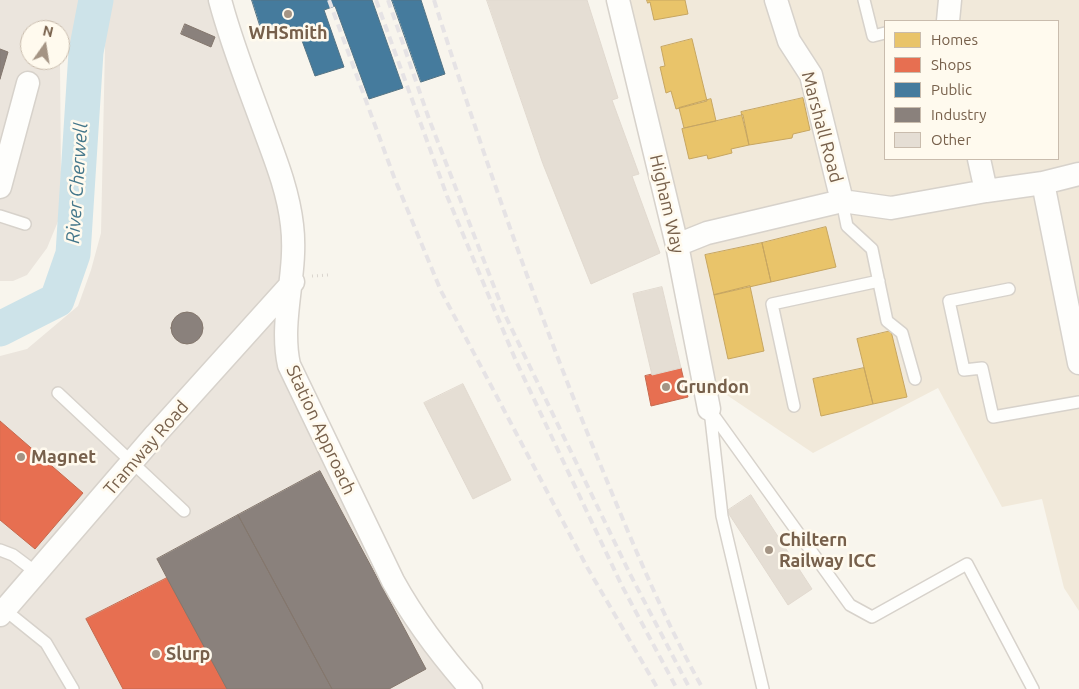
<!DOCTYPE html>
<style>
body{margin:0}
#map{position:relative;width:1079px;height:689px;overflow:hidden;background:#f8f5ed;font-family:Ubuntu,sans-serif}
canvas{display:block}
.legend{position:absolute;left:884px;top:20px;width:175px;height:140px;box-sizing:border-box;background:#fffaee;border:1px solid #c9bcad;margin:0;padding:6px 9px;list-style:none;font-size:15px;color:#77604b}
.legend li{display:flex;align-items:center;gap:10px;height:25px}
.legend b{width:25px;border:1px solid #c9bcad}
.north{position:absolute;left:20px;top:20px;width:50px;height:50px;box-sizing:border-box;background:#fffaee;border:1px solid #c9bcad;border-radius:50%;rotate:13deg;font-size:14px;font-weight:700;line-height:20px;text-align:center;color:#77604b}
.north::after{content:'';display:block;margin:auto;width:18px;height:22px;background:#a49484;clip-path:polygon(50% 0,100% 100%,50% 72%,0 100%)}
</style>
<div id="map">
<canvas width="1079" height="689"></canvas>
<ul class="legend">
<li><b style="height:14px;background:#e9c46a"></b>Homes</li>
<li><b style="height:14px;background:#e76f51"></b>Shops</li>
<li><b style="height:14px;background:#457b9d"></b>Public</li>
<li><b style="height:14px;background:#8a817c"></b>Industry</li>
<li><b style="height:14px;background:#e5ded4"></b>Other</li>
</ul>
<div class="north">N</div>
</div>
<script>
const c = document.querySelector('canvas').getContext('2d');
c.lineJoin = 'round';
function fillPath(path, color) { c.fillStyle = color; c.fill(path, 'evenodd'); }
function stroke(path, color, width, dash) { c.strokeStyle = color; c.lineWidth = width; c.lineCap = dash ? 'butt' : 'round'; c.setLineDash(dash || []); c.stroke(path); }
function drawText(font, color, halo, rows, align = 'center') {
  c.font = font + ' Ubuntu,sans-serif'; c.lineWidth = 5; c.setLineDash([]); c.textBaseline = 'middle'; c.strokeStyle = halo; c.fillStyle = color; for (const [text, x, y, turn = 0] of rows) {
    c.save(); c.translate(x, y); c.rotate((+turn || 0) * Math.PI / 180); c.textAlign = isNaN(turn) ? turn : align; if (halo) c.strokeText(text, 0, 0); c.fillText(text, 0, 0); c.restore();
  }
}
fillPath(new Path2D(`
 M615 0H1079V611L1064 588 1042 499 1002 507 938 388 813 453 697 375ZM885 21H1058V159H885Z`), '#f1e9da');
fillPath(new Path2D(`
 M0 0H86L75 33 60 65 61 176 59 219 47 248 27 275 13 281H0ZM30 30H60V60H30Z
 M106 0H213L285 221 276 356 300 411 460 689H0V356L27 349 78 306 91 270 101 233Z`), '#ebe5dd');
const homes = new Path2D(`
 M647 0H685L688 14 654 20 650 2 648 3Z
 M692 39 707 101 676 109 671 91 666 93 660 67 665 66 661 47Z
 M803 98 810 130 793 134 792 138 749 145 741 112Z
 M711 99 716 121 684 128 679 108Z
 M743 115 749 145 731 149 732 153 708 159 707 155 689 159 682 129Z
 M826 227 836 267 771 282 762 243Z
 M762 243 771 282 714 295 705 255Z
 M750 286 764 351 728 359 714 295Z
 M891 331 907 397 873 404 857 339Z
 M864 368 873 404 821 416 813 379Z`);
fillPath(homes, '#e9c46a');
stroke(homes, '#c7a661', 1);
const shops = new Path2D(`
 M681 368 688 397 651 406 645 376Z
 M0 421 83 493 35 549 0 520Z
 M167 578 227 689H123L86 619Z`);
fillPath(shops, '#e76f51');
stroke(shops, '#c56a4f', 1);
const public = new Path2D(`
 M252 0H372L403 88 369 99 335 6 324 10 344 67 315 76 297 27 264 38Z
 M392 0H421L445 74 421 82Z`);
fillPath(public, '#457b9d');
stroke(public, '#547384', 1);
const industry = new Path2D(`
 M185 24 215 37 211 47 181 34Z
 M0 49 8 52 0 79Z
 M171 328a16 16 0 1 1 32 0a16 16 0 1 1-32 0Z
 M320 471 426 669 389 689H332L238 515Z
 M238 515 332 689H227L167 578 157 559Z`);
fillPath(industry, '#8a817c');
stroke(industry, '#84776d', 1);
stroke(new Path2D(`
 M0 329 57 300 73 254 86 52 96 0`), '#cde3e9', 35);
const building = new Path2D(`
 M487 0H587L618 98 612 100 639 174 632 176 660 253 591 284 543 164Z
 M662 287 681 368 652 375 633 294Z
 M463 384 511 480 473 499 424 403Z
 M751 495 812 589 788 605 727 511Z`);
fillPath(building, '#e5ded4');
stroke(building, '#e1d9cf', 1);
const service = new Path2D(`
 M864 0 873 36 885 33
 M842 201 847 226 872 249 887 321 902 333 915 379
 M0 216 25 224
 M1009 289 949 301 964 370 982 368 993 417 1079 402
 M58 393 184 511
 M794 406 772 304 879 281
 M709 409 850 605 872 617 967 564 1033 689
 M710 410 722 516 763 689
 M0 550 13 555 37 573
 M5 610 46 643 73 689`);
const minor = new Path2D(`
 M220 0C231 42 247 82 262 123 274 156 288 189 292 225 298 273 279 319 289 365L393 581C415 621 441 655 471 689
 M618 0 677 245 709 409
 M776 0 789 41 811 75 842 201
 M948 21 950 0
 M979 159 986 191
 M1043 183 1079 363
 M0 187 28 83
 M677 245 707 233 842 201 891 208 986 191 1043 183 1079 174
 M0 615 156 434 293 282`);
stroke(service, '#d7d2cb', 14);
stroke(minor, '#d7d2cb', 25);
stroke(new Path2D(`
 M312 276 329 275`), '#dad5ce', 3, [1, 4]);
stroke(service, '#fefefc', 11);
stroke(minor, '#fefefc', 22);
stroke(new Path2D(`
 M329 0 394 177 441 291 587 567 658 689
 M376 0 447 196 516 361 621 584 677 689
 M388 0 429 119 505 315 630 574 690 689
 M434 0C483 155 536 308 598 459 630 537 662 616 703 689`), '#e6e3e5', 4, [8, 5]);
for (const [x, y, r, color] of [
 [288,14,5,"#a49484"],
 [666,387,5,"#a49484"],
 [21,457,5,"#a49484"],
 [769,550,5,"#a49484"],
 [156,654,5,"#a49484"]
]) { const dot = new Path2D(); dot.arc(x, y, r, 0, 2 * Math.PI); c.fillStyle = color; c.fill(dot); stroke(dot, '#fffaee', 2); }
drawText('bold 18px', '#77604b', '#fffaee', [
 ["WHSmith",288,33,"center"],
 ["Grundon",676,387],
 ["Magnet",31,457],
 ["Chiltern",779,540],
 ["Railway ICC",779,561],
 ["Slurp",166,654]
], 'left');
drawText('18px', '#77604b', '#fffaee', [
 ["Marshall Road",822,127,75],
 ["Higham Way",667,204,77],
 ["Station Approach",321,430,65],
 ["Tramway Road",146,448,-49]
]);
drawText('italic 19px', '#44778b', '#fffaee', [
 ["River Cherwell",77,183,-86]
]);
</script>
